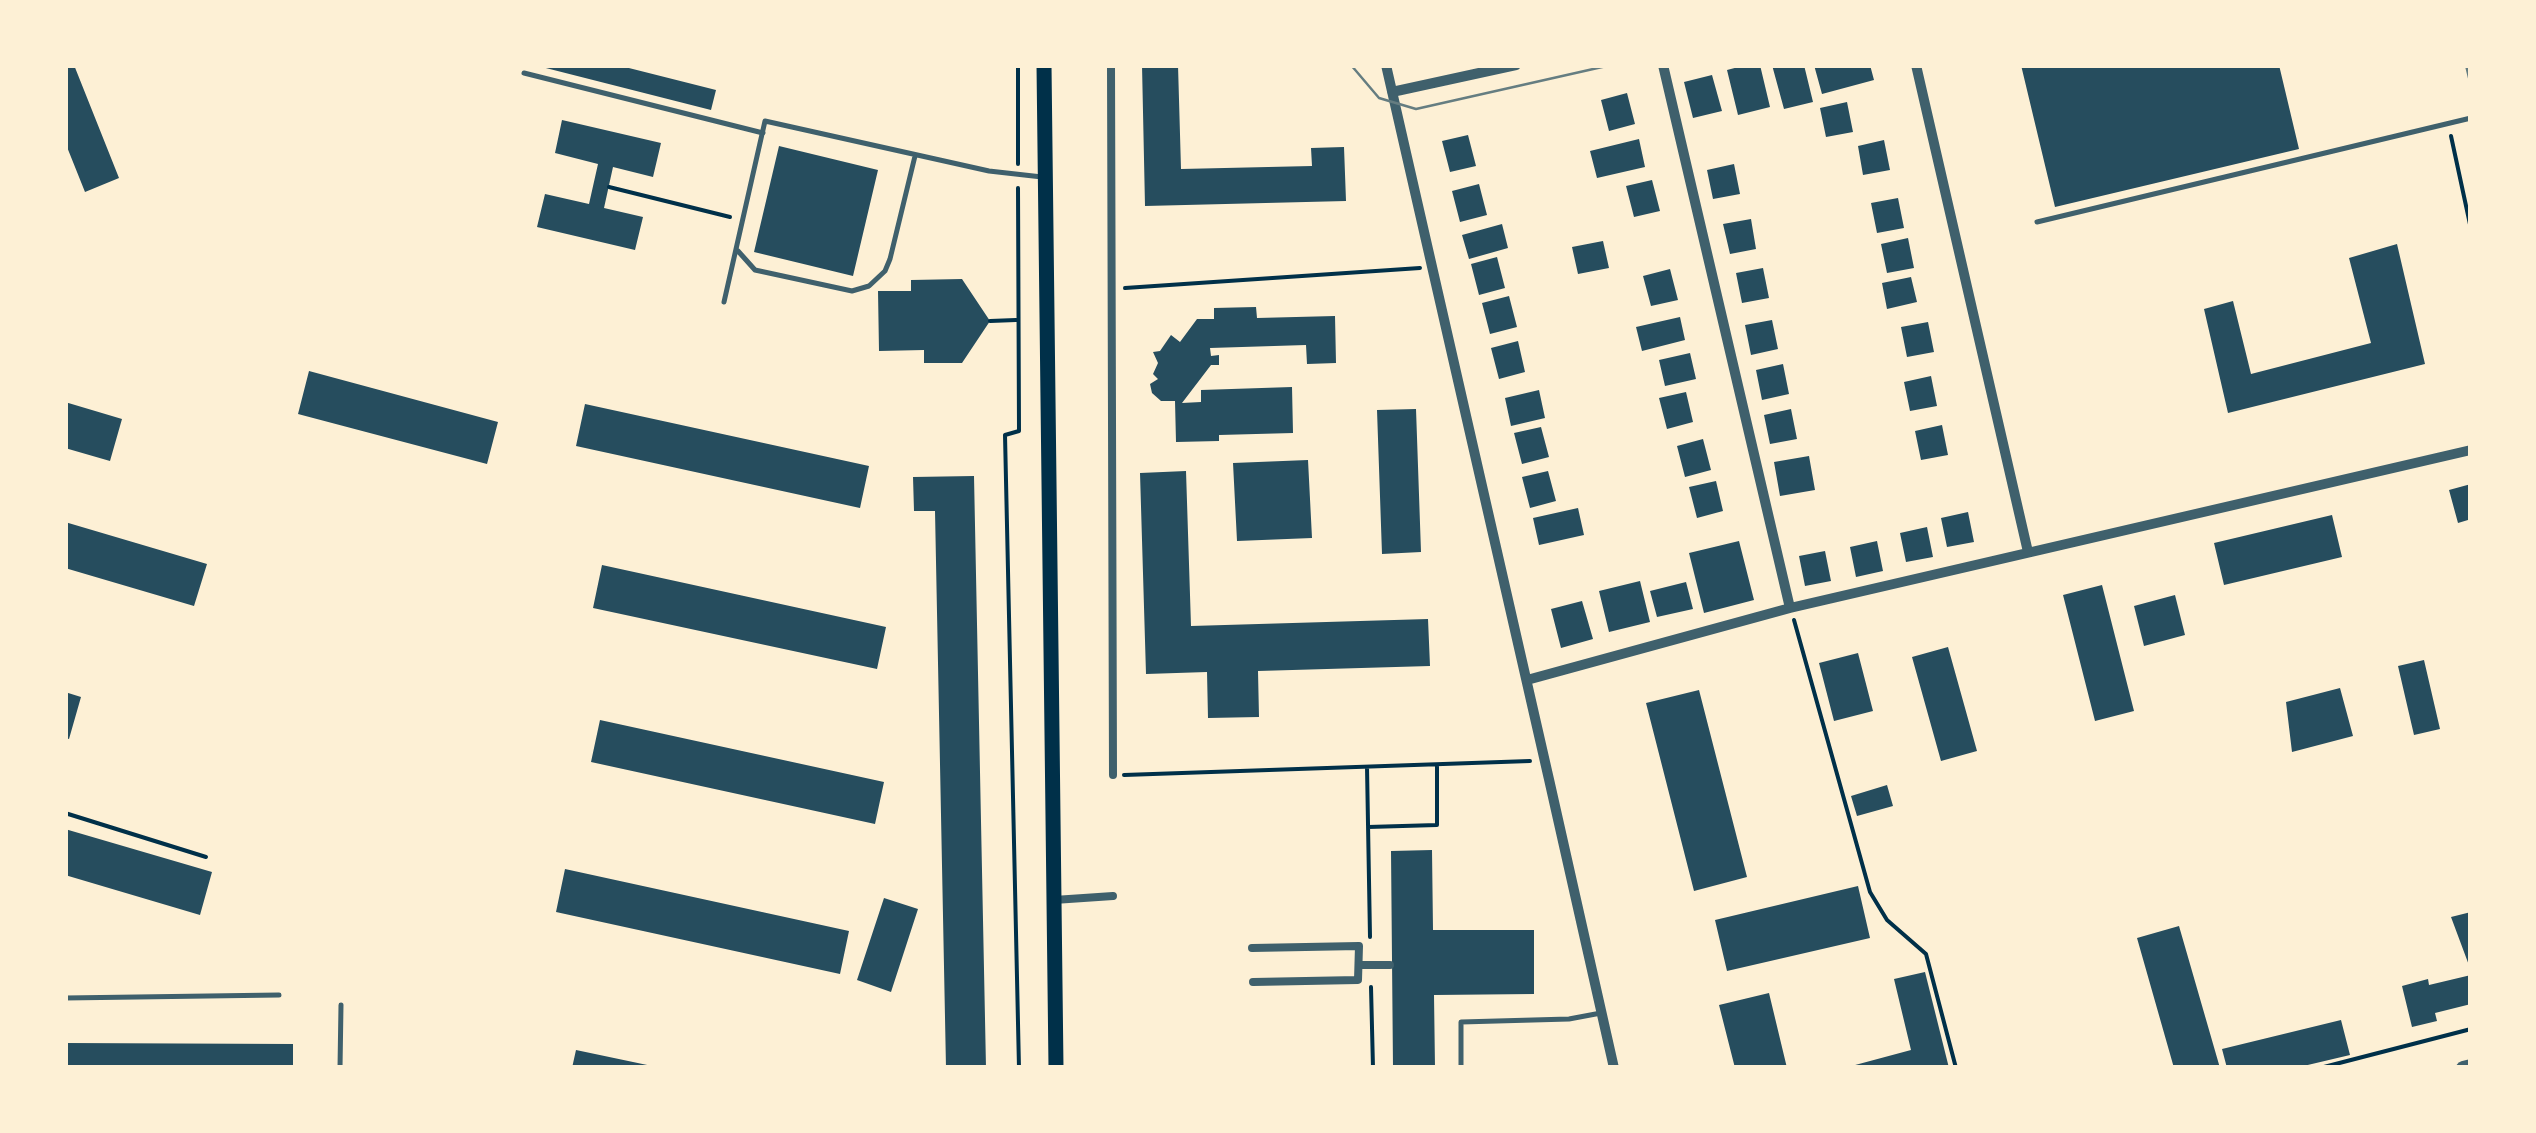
<!DOCTYPE html>
<style>
body{margin:0}
#map{position:relative;width:2536px;height:1133px;overflow:hidden;background:#fdf0d5;font-family:"DM Sans",sans-serif}
canvas{display:block}
.frame{position:absolute;inset:0;border:68px solid #fdf0d5;pointer-events:none}
</style>
<div id="map">
<canvas width="2536" height="1133"></canvas>
<div class="frame"></div>
</div>
<script>
const c = document.querySelector('canvas').getContext('2d');
c.lineJoin = 'round';
function fillPath(path, color) { c.fillStyle = color; c.fill(path, 'evenodd'); }
function stroke(path, color, width, dash) { c.strokeStyle = color; c.lineWidth = width; c.lineCap = dash ? 'butt' : 'round'; c.setLineDash(dash || []); c.stroke(path); }
fillPath(new Path2D(`
 M65 65H74L119 178 85 192 65 142Z
 M534 65H617L716 90 711 110Z
 M1142 65H1178L1181 169 1312 166 1311 148 1344 147 1346 201 1145 206Z
 M1746 65H1760L1770 107 1738 115 1727 70Z
 M1772 65H1804L1813 102 1784 109Z
 M1814 65H1870L1874 80 1822 94Z
 M2021 65H2279L2299 149 2055 207Z
 M1712 75 1722 111 1693 118 1684 82Z
 M1627 93 1635 124 1609 131 1601 100Z
 M1847 102 1853 132 1826 137 1820 108Z
 M562 120 661 143 653 177 613 167 604 208 643 217 635 250 537 227 545 194 589 204 598 164 555 153Z
 M1468 135 1476 166 1450 172 1442 141Z
 M1639 139 1645 167 1597 178 1590 151Z
 M1884 140 1890 170 1863 175 1858 146Z
 M779 146 878 170 853 276 754 252Z
 M1734 164 1740 194 1713 199 1707 170Z
 M1652 180 1660 211 1634 217 1626 186Z
 M1479 184 1487 215 1460 222 1452 191Z
 M1898 198 1904 228 1877 233 1871 203Z
 M1751 219 1756 249 1730 254 1723 224Z
 M1502 224 1508 248 1469 259 1462 235Z
 M1908 238 1914 268 1887 273 1881 244Z
 M1603 241 1609 268 1578 274 1572 247Z
 M2397 244 2425 364 2228 413 2204 309 2233 301 2251 374 2371 343 2349 258Z
 M1497 257 1505 288 1479 295 1471 264Z
 M1763 268 1769 298 1742 303 1736 273Z
 M1670 269 1678 300 1651 306 1643 276Z
 M1911 277 1917 302 1887 309 1882 283Z
 M962 279 990 321 962 363H924V350L879 351 878 291H911V280Z
 M1509 296 1517 327 1490 334 1482 303Z
 M1256 307 1257 318 1335 316 1336 363 1307 364 1306 345 1210 348 1211 356 1219 355V365H1211L1182 403 1201 402V390L1292 387 1293 433 1219 435V441L1176 442 1175 401H1161L1152 393 1150 384 1158 379 1153 374 1158 363 1153 352 1160 351 1171 335 1180 342 1197 319H1214V308Z
 M1680 317 1685 340 1642 351 1636 327Z
 M1772 320 1778 349 1751 355 1745 325Z
 M1928 322 1934 352 1907 357 1901 327Z
 M1518 341 1525 372 1499 379 1491 348Z
 M1690 353 1696 379 1665 386 1659 360Z
 M1783 364 1789 394 1762 400 1756 370Z
 M309 371 498 422 487 464 298 414Z
 M1931 376 1937 406 1910 411 1904 382Z
 M1539 390 1545 418 1511 426 1505 398Z
 M1686 392 1693 422 1667 429 1659 398Z
 M65 402 122 419 110 461 65 448Z
 M585 404 869 466 860 508 576 446Z
 M1416 409 1421 552 1382 554 1377 410Z
 M1791 409 1797 439 1770 444 1764 415Z
 M1942 425 1948 455 1921 460 1915 431Z
 M1541 427 1549 457 1522 464 1514 433Z
 M1703 439 1711 470 1685 477 1677 446Z
 M1809 456 1815 490 1780 496 1774 462Z
 M1308 460 1312 538 1237 541 1233 463Z
 M1186 471 1191 626 1428 619 1430 666 1258 671 1259 717 1208 718 1207 672 1146 674 1140 473Z
 M1548 471 1556 501 1530 508 1522 477Z
 M974 476 986 1068H946L935 511H914L913 477Z
 M1716 481 1723 511 1697 518 1689 487Z
 M2471 484V528H2470L2468 520 2458 523 2449 490Z
 M1578 508 1584 535 1539 545 1533 518Z
 M1968 512 1974 542 1947 547 1941 518Z
 M2332 515 2342 557 2224 585 2214 543Z
 M65 522 207 564 194 606 65 568Z
 M1927 527 1933 557 1906 562 1900 533Z
 M1739 541 1754 600 1704 613 1689 553Z
 M1877 541 1883 571 1856 577 1850 547Z
 M1825 551 1831 581 1805 586 1799 556Z
 M602 565 886 627 877 669 593 608Z
 M1640 581 1650 622 1609 632 1599 591Z
 M1686 582 1693 609 1657 617 1650 591Z
 M2102 585 2134 711 2095 721 2063 595Z
 M2175 595 2185 635 2144 646 2134 606Z
 M1582 601 1593 639 1561 648 1551 609Z
 M1948 647 1977 751 1941 761 1912 657Z
 M1858 653 1873 711 1834 721 1819 663Z
 M2424 660 2440 729 2414 735 2398 666Z
 M2340 688 2353 736 2292 752 2286 702Z
 M1699 690 1747 877 1694 891 1646 703Z
 M65 692 81 697 69 739 65 738Z
 M600 720 884 782 875 824 591 762Z
 M1887 785 1893 806 1857 816 1851 796Z
 M65 829 212 872 200 915 65 875Z
 M1432 850 1433 930H1534V994L1434 995 1435 1068H1393L1391 851Z
 M565 869 849 931 840 974 556 912Z
 M1858 886 1870 938 1727 971 1715 920Z
 M884 898 918 909 891 992 857 980Z
 M2471 912V968H2470L2451 917Z
 M2179 926 2220 1068H2174L2137 938Z
 M1925 972 1949 1068H1844L1911 1050 1894 979Z
 M2471 975V1004L2435 1013 2437 1021 2412 1027 2402 986 2428 979 2429 985Z
 M1769 993 1787 1068H1735L1719 1005Z
 M2341 1020 2350 1055 2295 1068H2227L2222 1049Z
 M65 1043 293 1044V1068H65Z
 M576 1050 652 1066 651 1068H572Z`), '#264d5e');
stroke(new Path2D(`
 M1018 65V164
 M2451 136 2471 229
 M609 187 730 217
 M1018 188 1019 431 1005 435 1019 1068
 M1125 288 1420 268
 M990 321 1016 320
 M1794 620 1870 892 1887 920 1926 954 1956 1068
 M1367 767 1370 937
 M1124 775 1530 761
 M65 813 206 857
 M1368 827 1437 825V765
 M1371 987 1373 1068
 M2320 1068 2471 1029`), '#003049', 4);
stroke(new Path2D(`
 M524 73 763 133
 M2037 222 2471 118
 M738 251 755 270 852 291 869 286 885 271 890 259 915 156
 M724 302 765 121 989 171 1042 177
 M65 998 279 995
 M340 1068 341 1005
 M1461 1068V1022L1569 1019 1601 1013`), '#3f606c', 5);
stroke(new Path2D(`
 M1111 65 1113 775
 M1054 900 1113 896
 M1252 948 1359 946 1358 980 1253 982
 M1359 965H1390`), '#3f606c', 8);
stroke(new Path2D(`
 M1386 65C1460 398 1540 733 1614 1068
 M1663 65 1790 608
 M1916 65 2028 552
 M1392 92 1516 65
 M1527 680 1790 608 2471 450`), '#3f606c', 10);
stroke(new Path2D(`
 M2463 1068 2471 1066`), '#3f606c', 14);
stroke(new Path2D(`
 M1044 65 1056 1068`), '#003049', 15);
stroke(new Path2D(`
 M1351 65 1379 98 1416 109 1611 65
 M2466 65 2471 86`), '#657d81', 2.5);
</script>
